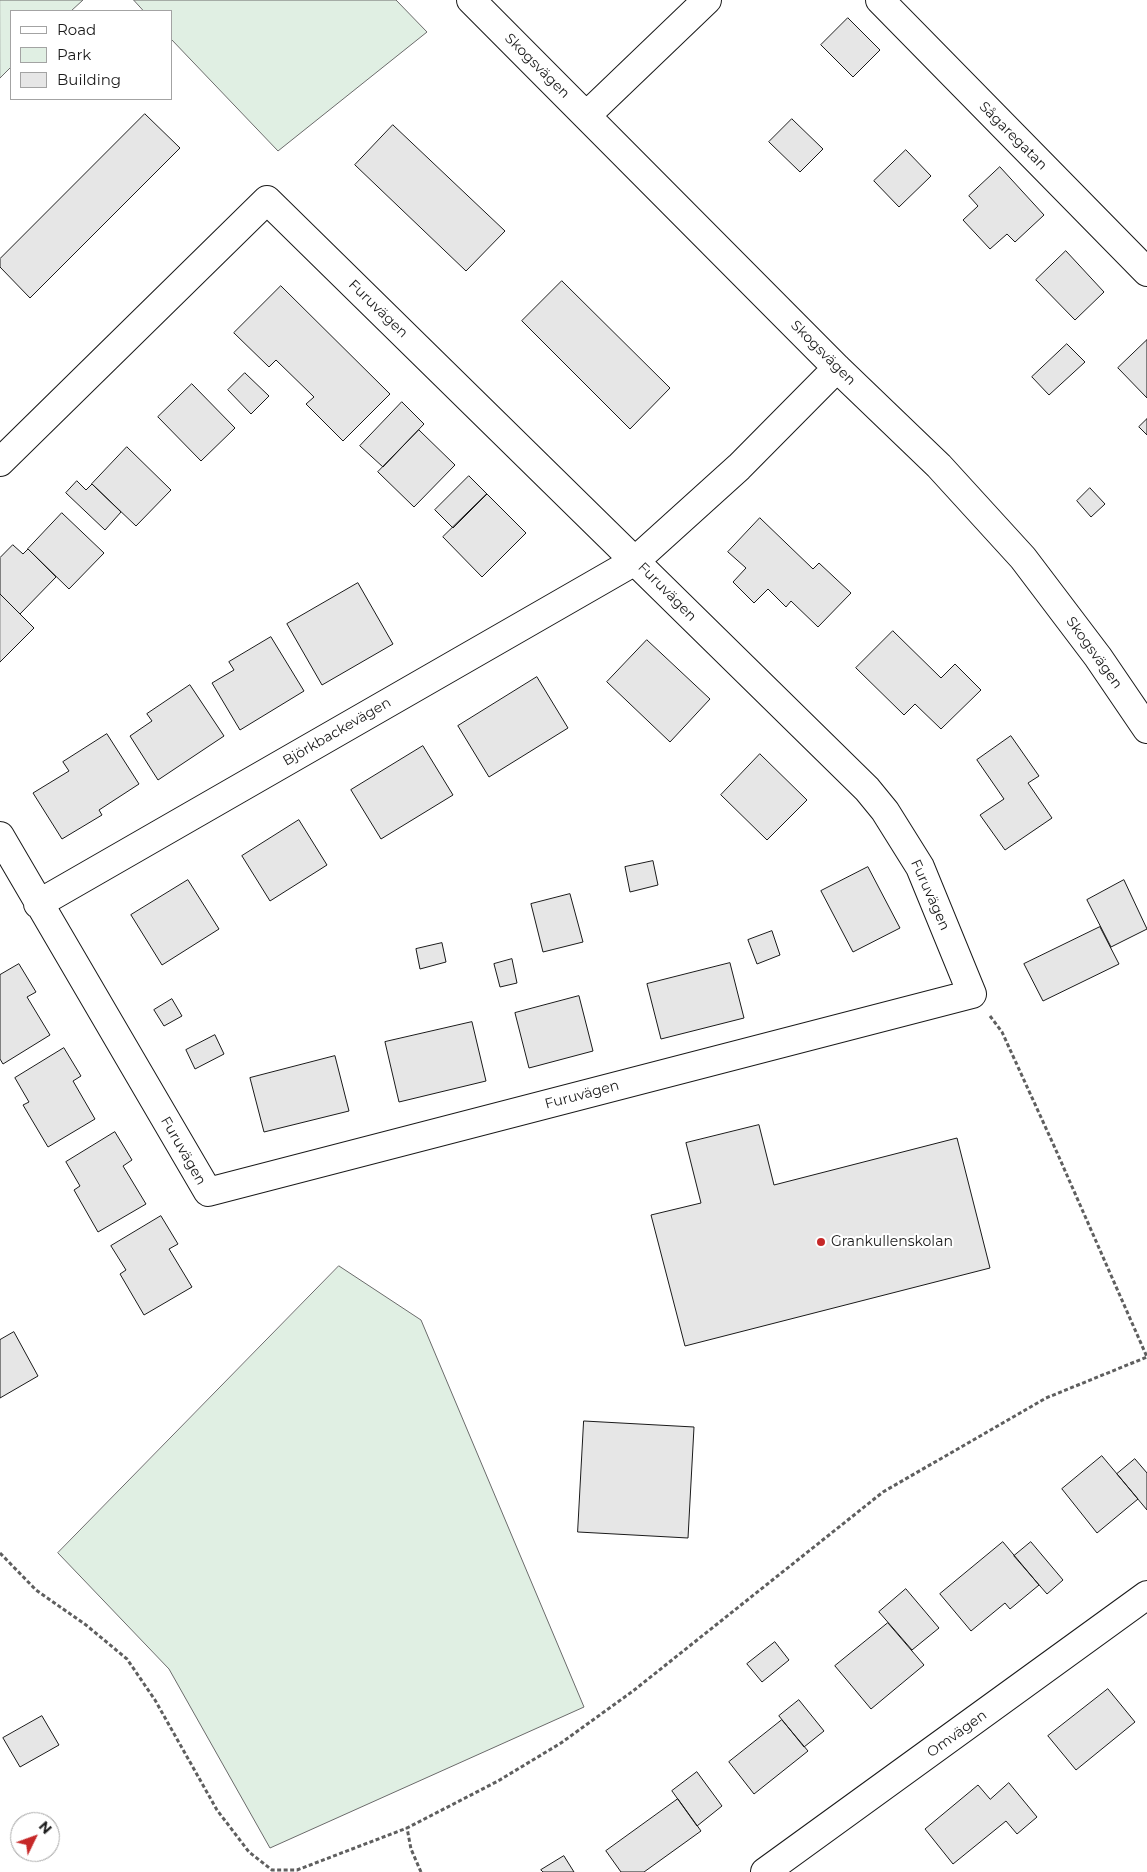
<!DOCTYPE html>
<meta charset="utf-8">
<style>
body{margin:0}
#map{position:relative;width:1147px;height:1872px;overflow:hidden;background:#fff;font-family:Montserrat,sans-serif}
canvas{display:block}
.legend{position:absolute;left:10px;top:10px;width:162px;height:90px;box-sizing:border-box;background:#fff;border:1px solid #a3a3a3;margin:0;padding:6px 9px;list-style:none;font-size:15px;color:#1a1a1a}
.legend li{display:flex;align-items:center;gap:10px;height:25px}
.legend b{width:25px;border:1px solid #a3a3a3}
.north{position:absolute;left:10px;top:1812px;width:50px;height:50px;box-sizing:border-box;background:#fff;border:1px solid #a3a3a3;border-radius:50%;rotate:48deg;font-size:14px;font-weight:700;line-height:20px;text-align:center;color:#1a1a1a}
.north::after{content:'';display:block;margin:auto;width:18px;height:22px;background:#c62828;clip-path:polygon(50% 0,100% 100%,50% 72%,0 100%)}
</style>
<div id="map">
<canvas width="1147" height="1872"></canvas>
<ul class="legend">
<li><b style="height:6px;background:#fff"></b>Road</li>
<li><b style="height:14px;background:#e0efe3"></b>Park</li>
<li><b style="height:14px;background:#e6e6e6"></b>Building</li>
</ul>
<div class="north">N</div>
</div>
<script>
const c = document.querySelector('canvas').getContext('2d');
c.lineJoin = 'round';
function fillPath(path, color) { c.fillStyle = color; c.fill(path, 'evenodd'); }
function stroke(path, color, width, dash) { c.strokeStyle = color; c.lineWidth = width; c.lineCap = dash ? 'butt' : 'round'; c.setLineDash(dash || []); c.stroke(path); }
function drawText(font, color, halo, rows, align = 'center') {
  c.font = font + ' Montserrat,sans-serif'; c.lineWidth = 4; c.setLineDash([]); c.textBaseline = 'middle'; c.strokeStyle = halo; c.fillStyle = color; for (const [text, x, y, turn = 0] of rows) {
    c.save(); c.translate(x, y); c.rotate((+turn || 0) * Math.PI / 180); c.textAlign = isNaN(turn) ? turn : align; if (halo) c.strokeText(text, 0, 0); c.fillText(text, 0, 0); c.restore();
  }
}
const green = new Path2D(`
 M0 0H83L71 11H11V67L0 78Z
 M134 0H396L427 32 278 151 171 39V11H144Z
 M339 1266 421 1320 584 1707 270 1848 169 1669 58 1553Z`);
fillPath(green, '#e0efe3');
stroke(green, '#6a6a6a', 1);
const building = new Path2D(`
 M848 18 880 50 853 77 821 45Z
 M145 114 180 148 30 298 0 267V259Z
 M792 119 823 149 800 172 769 142Z
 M393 125 505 231 466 271 355 165Z
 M906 150 931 176 899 207 874 181Z
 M1000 167 1044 215 1015 242 1007 234 990 249 963 220 978 206 969 196Z
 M1066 251 1104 292 1075 320 1036 280Z
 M562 281 670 388 630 429 522 321Z
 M281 286 390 394 343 441 306 404 314 397 276 360 269 367 234 333Z
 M1147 340V398L1118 368Z
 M1067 344 1085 362 1049 395 1032 377Z
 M245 373 269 396 251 414 228 390Z
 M192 384 235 428 201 461 158 417Z
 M402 402 424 424 383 467 360 446Z
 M1147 419V435L1139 427Z
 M419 430 455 465 414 507 378 472Z
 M127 447 171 490 136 526 92 484Z
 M469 476 487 494 453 528 435 510Z
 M77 481 86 490 92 484 121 512 105 530 66 493Z
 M1090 488 1105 504 1091 517 1077 501Z
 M487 494 526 533 482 577 443 537Z
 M62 513 104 553 69 589 28 549Z
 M760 518 813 569 819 563 851 593 818 627 791 601 786 607 768 589 754 603 733 582 746 568 728 552Z
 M13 545 23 554 28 549 56 577 20 614 0 594V558Z
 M358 583 393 644 322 685 287 624Z
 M0 594 34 628 0 662Z
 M893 631 941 678 955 664 981 690 941 729 915 704 904 715 856 668Z
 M271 637 304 691 240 730 212 683 234 670 229 662Z
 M647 640 710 699 670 742 607 682Z
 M537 677 568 728 489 777 458 726Z
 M190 685 224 736 158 780 130 736 152 721 147 714Z
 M107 734 139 784 99 810 102 815 62 839 33 793 69 771 63 762Z
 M1011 736 1039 776 1028 783 1052 818 1005 850 980 815 1004 799 977 760Z
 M423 746 453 795 381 839 351 790Z
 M760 754 807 800 767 840 721 795Z
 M299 820 327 865 270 901 242 856Z
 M653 861 658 885 630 892 625 867Z
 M868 867 900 928 853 952 821 891Z
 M188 880 219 929 162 965 131 915Z
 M1124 880 1147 929 1111 947 1087 900Z
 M570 894 583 942 543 952 531 904Z
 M1100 927 1119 964 1043 1001 1024 964Z
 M772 931 780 955 757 964 748 940Z
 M442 943 446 962 420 969 416 949Z
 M512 959 517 983 500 987 494 964Z
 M730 963 744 1018 661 1039 647 984Z
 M19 964 36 992 27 997 50 1035 3 1064 0 1059V975Z
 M579 996 593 1051 529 1068 515 1013Z
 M172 999 182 1016 164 1026 154 1010Z
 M472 1022 486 1081 399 1102 385 1042Z
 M215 1035 224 1054 195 1069 186 1050Z
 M64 1048 81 1076 73 1081 95 1119 48 1147 23 1105 29 1102 15 1078Z
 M335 1056 349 1111 264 1132 250 1078Z
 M759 1125 774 1185 957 1138 990 1268 685 1346 651 1215 701 1203 686 1143Z
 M115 1132 132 1160 123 1166 146 1204 98 1232 74 1190 80 1186 66 1162Z
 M161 1216 178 1244 169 1249 192 1287 144 1315 120 1274 126 1270 111 1246Z
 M14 1332 38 1376 0 1398V1340Z
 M584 1421 694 1427 688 1538 578 1532Z
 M1102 1456 1138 1499 1097 1533 1062 1489Z
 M1135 1459 1147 1473V1510L1117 1474Z
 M1003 1542 1039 1585 1010 1609 1005 1603 971 1631 940 1594Z
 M1031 1542 1063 1580 1047 1594 1014 1556Z
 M906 1589 939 1628 912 1650 879 1612Z
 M888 1623 924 1665 871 1709 835 1666Z
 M775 1642 789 1660 762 1682 747 1664Z
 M1108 1689 1135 1722 1076 1770 1048 1736Z
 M799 1700 824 1731 804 1747 779 1716Z
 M42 1716 59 1745 20 1767 3 1738Z
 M782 1720 808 1751 754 1794 729 1762Z
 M697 1772 722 1806 697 1826 672 1791Z
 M1009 1783 1037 1817 1017 1834 1006 1821 953 1864 925 1829 978 1785 990 1799Z
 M678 1799 701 1831 644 1872H621L606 1851Z
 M564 1856 574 1872H543L541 1870Z`);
fillPath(building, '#e6e6e6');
stroke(building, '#1a1a1a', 1);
const minor = new Path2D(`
 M471 0 837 368 939 466 1023 558 1098 657 1147 729
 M880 0 1147 272
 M587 115 707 0
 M0 462 267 200 867 789 885 811 920 867 972 994 208 1192 0 836
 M38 904 635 561 739 467 837 368
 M765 1872 1147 1595`);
stroke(minor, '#1a1a1a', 30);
stroke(new Path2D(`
 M990 1016 1002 1032 1055 1148 1147 1357
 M0 1553 36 1590 86 1625 127 1659 155 1700 217 1810 249 1852 272 1870H297L407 1828
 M421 1872 411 1849 407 1828 498 1781 561 1743 633 1691 883 1492 1046 1398 1147 1357`), '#5f5f5f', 3, [4, 2.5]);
stroke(minor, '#fff', 28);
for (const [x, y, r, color] of [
 [821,1242,5,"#c62828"]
]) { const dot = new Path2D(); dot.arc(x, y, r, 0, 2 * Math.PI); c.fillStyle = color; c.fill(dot); stroke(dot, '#fff', 2); }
drawText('14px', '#1a1a1a', '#fff', [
 ["Skogsvägen",537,66,45],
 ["Sågaregatan",1013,136,45],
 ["Furuvägen",378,309,44],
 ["Skogsvägen",823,353,45],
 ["Furuvägen",667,592,45],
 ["Skogsvägen",1094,653,54],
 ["Björkbackevägen",337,732,-30],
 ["Furuvägen",930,895,66],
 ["Furuvägen",582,1095,-15],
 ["Furuvägen",183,1151,60],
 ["Omvägen",957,1734,-36]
]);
drawText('14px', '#1a1a1a', '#fff', [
 ["Grankullenskolan",831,1242]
], 'left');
</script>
